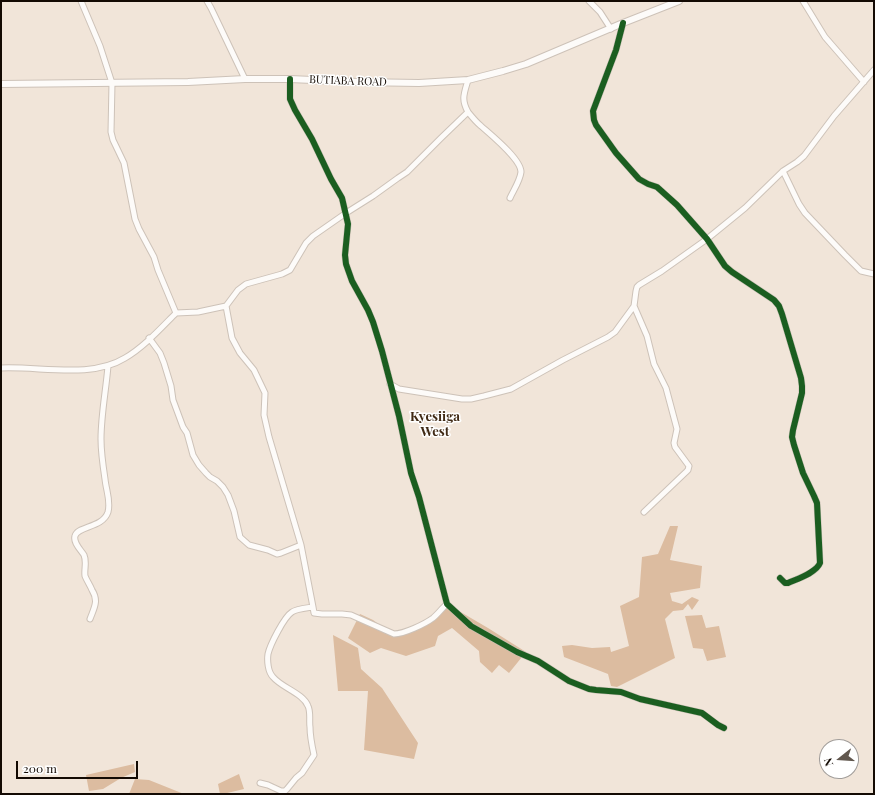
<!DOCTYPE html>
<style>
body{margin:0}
#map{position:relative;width:875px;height:795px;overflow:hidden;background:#f1e5d9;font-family:"Playfair Display",serif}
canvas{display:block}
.frame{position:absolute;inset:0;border:2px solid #130a03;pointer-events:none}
.north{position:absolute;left:819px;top:739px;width:40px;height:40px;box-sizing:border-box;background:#fff;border:1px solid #a19d9a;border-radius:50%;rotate:253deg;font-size:11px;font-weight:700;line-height:16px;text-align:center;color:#130a03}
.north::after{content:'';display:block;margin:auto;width:14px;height:18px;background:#61574e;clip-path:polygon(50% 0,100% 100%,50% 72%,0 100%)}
.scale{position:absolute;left:16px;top:761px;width:122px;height:18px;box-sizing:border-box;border:2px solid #130a03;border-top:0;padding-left:5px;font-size:12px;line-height:14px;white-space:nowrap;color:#130a03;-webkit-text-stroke:3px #fff;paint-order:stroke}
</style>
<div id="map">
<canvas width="875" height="795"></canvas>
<div class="frame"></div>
<div class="north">N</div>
<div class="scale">200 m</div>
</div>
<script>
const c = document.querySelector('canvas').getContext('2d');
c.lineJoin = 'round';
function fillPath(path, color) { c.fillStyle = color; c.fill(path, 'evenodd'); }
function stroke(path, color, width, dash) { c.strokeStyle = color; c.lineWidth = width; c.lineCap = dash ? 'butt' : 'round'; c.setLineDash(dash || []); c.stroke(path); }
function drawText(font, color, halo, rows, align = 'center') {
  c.font = font + ' "Playfair Display",serif'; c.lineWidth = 3; c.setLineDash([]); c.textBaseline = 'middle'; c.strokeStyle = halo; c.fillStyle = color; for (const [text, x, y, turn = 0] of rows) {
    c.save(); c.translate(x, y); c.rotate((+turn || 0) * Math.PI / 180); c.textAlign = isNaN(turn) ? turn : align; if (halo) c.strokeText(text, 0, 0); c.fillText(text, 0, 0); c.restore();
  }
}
fillPath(new Path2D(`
 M670 526H678L670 560 702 566 700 588 670 593 672 601 682 604 692 597 699 600 692 610 688 604 683 610 673 611 665 619 675 658 617 687 611 686 608 674 564 657 562 646 572 645 592 648 610 647 611 652 629 646 620 606 639 597 642 557 658 554Z
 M447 604 488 628 526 652 509 673 499 665 492 673 480 662 479 651 452 628 438 636 435 646 406 656 381 648 370 653 348 638 360 614 373 620 389 632 402 633 426 623Z
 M702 615 706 628 719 626 726 657 707 661 703 649 693 648 685 616Z
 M333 635 358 648 361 669 382 688 418 743 414 759 364 750 368 691H338Z
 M134 764 135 772 121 778 103 789 89 791 86 775Z
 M239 774 244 789 223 794H220L218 784Z
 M135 779 149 780 184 794H129Z`), '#dcbca0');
const minor = new Path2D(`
 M81 1 100 46 112 83 111 132 113 140 124 163 135 219 139 229 154 257 158 270 176 313
 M207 1 211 8 245 79
 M589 1 600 12 611 29
 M803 1 825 37 864 82
 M623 23 616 50 593 111 594 120 596 125 616 153 639 179 648 184 657 187 677 205 707 239 725 266 732 272 774 300 779 306 782 314 801 378 802 386V393L793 430 792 437 794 445 803 473 814 496 817 503 820 563C816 573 797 579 788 583H785L780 578
 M290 79V99L295 110 312 139 331 179 342 198 348 224 345 255 346 264 352 281 368 310 373 322 382 351 399 416 411 473 419 497 447 604 471 626 517 652 538 661 569 681 589 689 596 690 621 692 640 699 702 713 718 725 724 728
 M468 112C472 117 476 122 481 126 491 135 521 159 521 172 520 181 513 191 510 198
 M783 171 799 204 805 213 845 255 861 271 874 274
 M226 306 232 338 240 353 254 370 265 393 264 415 269 437 301 545 313 607
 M634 306 647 336 654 364 666 388 677 429 674 443 675 447 689 466 688 470 686 472 644 512
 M149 338 160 353 164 363 171 386 173 400 183 427 187 433 193 455 199 465 206 473 210 477 217 481 223 487 228 495 234 511 240 537 249 545 268 550 277 554 281 553 301 545
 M1 368C40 366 91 379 125 358 144 347 161 328 176 313L198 312 226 306 238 290 246 284 282 274 290 270 306 243 313 236 346 213 373 196 398 178 407 172 441 138 468 112C461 99 464 94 468 80
 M390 384 399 389 462 399H471L484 396 511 389 563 360 608 337 615 332 634 306 636 291 637 287 639 285 662 271 707 239 745 208 783 171 797 162 804 156 834 116 874 70
 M90 619C94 608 99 601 92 590 90 585 87 581 85 576 84 569 87 562 84 555 81 550 73 543 75 536 77 526 103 528 108 512 111 501 106 490 105 479 103 466 101 452 101 439 101 415 106 390 108 366
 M260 783 268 785 281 791H285L287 789 296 778 302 773 314 755C312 746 310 737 310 727 309 721 311 712 308 706 303 693 282 688 273 677 268 672 267 661 268 654 270 645 284 617 292 612 296 609 307 608 313 607L314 613 322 614H342L351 615 394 634C404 634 425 624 433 618 438 614 442 608 447 604`);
const major = new Path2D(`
 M1 84 188 82 245 79H290L357 82 419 83 468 80 503 71 526 64 623 23 679 1`);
stroke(minor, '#cdc2b8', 7);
stroke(major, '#cdc2b8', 8);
stroke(minor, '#fdfbf9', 5);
stroke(major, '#fdfbf9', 6);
stroke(new Path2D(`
 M623 23 616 50 593 111 594 120 596 125 616 153 639 179 648 184 657 187 677 205 707 239 725 266 732 272 774 300 779 306 782 314 801 378 802 386V393L793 430 792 437 794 445 803 473 814 496 817 503 820 563C816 573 797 579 788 583H785L780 578
 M290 79V99L295 110 312 139 331 179 342 198 348 224 345 255 346 264 352 281 368 310 373 322 382 351 399 416 411 473 419 497 447 604 471 626 517 652 538 661 569 681 589 689 596 690 621 692 640 699 702 713 718 725 724 728`), '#1b5e20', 6);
drawText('11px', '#130a03', '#fff', [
 ["BUTIABA ROAD",348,81,2]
]);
drawText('bold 13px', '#402a15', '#fff', [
 ["Kyesiiga",435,417],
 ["West",435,432]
]);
</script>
